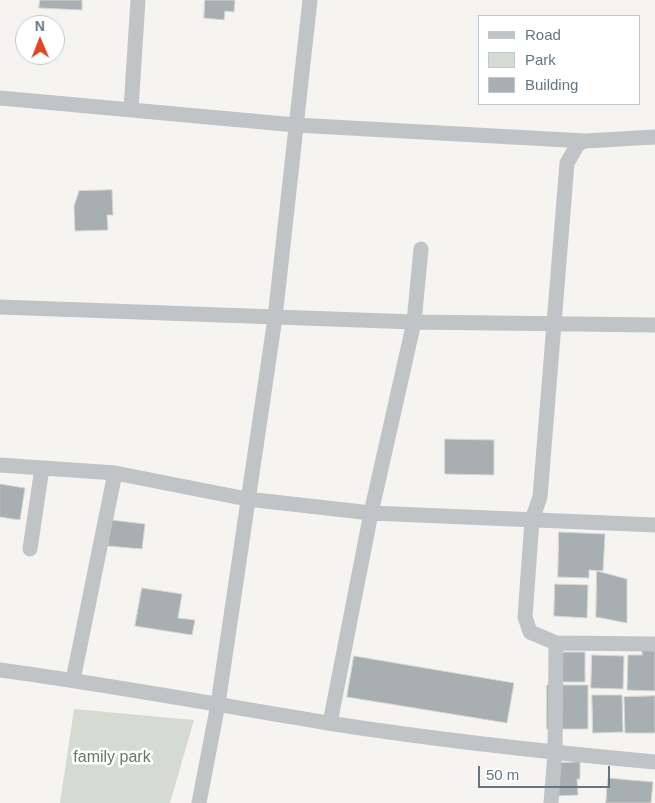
<!DOCTYPE html>
<style>
body{margin:0}
#map{position:relative;width:655px;height:803px;overflow:hidden;background:#f5f4f1;font-family:Helvetica,sans-serif}
canvas{display:block}
.legend{position:absolute;left:478px;top:15px;width:162px;height:90px;box-sizing:border-box;background:#fff;border:1px solid #c1c8cd;margin:0;padding:6px 9px;list-style:none;font-size:15px;color:#647681}
.legend li{display:flex;align-items:center;gap:10px;height:25px}
.legend b{width:25px;border:1px solid #c1c8cd}
.north{position:absolute;left:15px;top:15px;width:50px;height:50px;box-sizing:border-box;background:#fff;border:1px solid #c1c8cd;border-radius:50%;rotate:359deg;font-size:14px;font-weight:700;line-height:20px;text-align:center;color:#647681}
.north::after{content:'';display:block;margin:auto;width:18px;height:22px;background:#e04625;clip-path:polygon(50% 0,100% 100%,50% 72%,0 100%)}
.scale{position:absolute;left:478px;top:766px;width:132px;height:22px;box-sizing:border-box;border:2px solid #647681;border-top:0;padding-left:6px;font-size:15px;line-height:18px;white-space:nowrap;color:#647681;-webkit-text-stroke:4px #fff;paint-order:stroke}
</style>
<div id="map">
<canvas width="655" height="803"></canvas>
<ul class="legend">
<li><b style="height:6px;background:#c0c4c7"></b>Road</li>
<li><b style="height:14px;background:#d6dbd2"></b>Park</li>
<li><b style="height:14px;background:#a7afb3"></b>Building</li>
</ul>
<div class="north">N</div>
<div class="scale">50 m</div>
</div>
<script>
const c = document.querySelector('canvas').getContext('2d');
c.lineJoin = 'round';
function fillPath(path, color) { c.fillStyle = color; c.fill(path, 'evenodd'); }
function stroke(path, color, width, dash) { c.strokeStyle = color; c.lineWidth = width; c.lineCap = dash ? 'butt' : 'round'; c.setLineDash(dash || []); c.stroke(path); }
function drawText(font, color, halo, rows, align = 'center') {
  c.font = font + ' Helvetica,sans-serif'; c.lineWidth = 5; c.setLineDash([]); c.textBaseline = 'middle'; c.strokeStyle = halo; c.fillStyle = color; for (const [text, x, y, turn = 0] of rows) {
    c.save(); c.translate(x, y); c.rotate((+turn || 0) * Math.PI / 180); c.textAlign = isNaN(turn) ? turn : align; if (halo) c.strokeText(text, 0, 0); c.fillText(text, 0, 0); c.restore();
  }
}
fillPath(new Path2D(`
 M74 709 194 720 170 803H60Z`), '#d6dbd2');
const building = new Path2D(`
 M40 0H82V10L39 8Z
 M205 0H235L234 12 225 11 224 20 204 18Z
 M112 190 113 215H107L108 230 75 231 74 206 79 191Z
 M445 439 494 440V475L445 474Z
 M0 484 25 488 20 520 0 517Z
 M111 520 145 524 142 549 108 546Z
 M559 532 605 534 603 571 589 570V578L558 577Z
 M597 571 627 579V623L596 617Z
 M555 584 588 585 587 618 554 616Z
 M142 588 182 594 178 618 195 620 192 635 135 626Z
 M642 650 655 651V691L627 690 628 655H642Z
 M556 652H585V682H556Z
 M592 655 624 656 623 689 591 688Z
 M354 656 514 683 507 723 347 697Z
 M547 685H588V729H547Z
 M592 695H622L623 732 593 733Z
 M655 696V733H625L624 697Z
 M580 762V779H577L578 795 554 796 553 763Z
 M608 778 653 782 651 803H606Z`);
fillPath(building, '#a7afb3');
stroke(building, '#d6d6d3', 1);
stroke(new Path2D(`
 M0 98 296 125 585 141
 M131 109 138 0
 M0 307 414 322 655 325
 M0 465 115 473 247 499 371 513 655 525
 M30 549 42 468
 M556 643 655 644
 M0 670C110 685 219 705 328 723 437 740 546 752 655 762
 M73 680 115 473
 M330 723 371 513 414 322 421 249
 M199 803 218 704 275 318 310 0
 M551 803 555 753 556 643 530 632 525 617 532 520 540 497 567 163 578 144 585 141 655 137`), '#c0c4c7', 15);
drawText('16px', '#687963', '#fff', [
 ["family park",112,758]
]);
</script>
